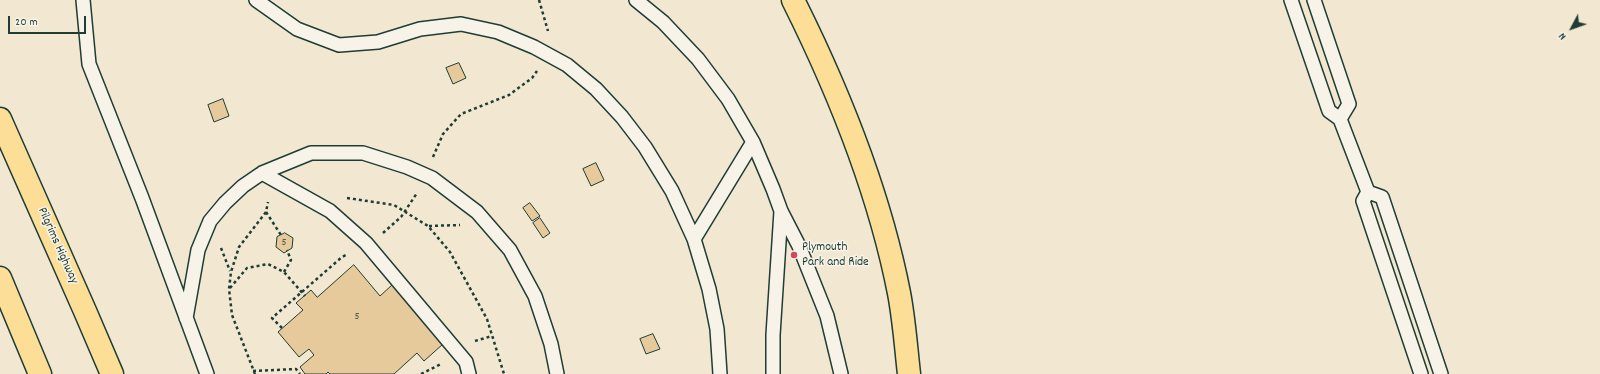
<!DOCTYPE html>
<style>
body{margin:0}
#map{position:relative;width:1600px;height:374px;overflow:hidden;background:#f2e7d1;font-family:Dekko,sans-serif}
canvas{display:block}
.north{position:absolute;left:1552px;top:8px;width:40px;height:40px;-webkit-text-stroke:3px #f7f3e8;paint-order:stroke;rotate:229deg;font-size:11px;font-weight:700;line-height:16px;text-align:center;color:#1f3d34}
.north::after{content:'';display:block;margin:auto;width:14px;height:18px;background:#1f3d34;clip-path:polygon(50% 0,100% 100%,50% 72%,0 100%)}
.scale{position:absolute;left:8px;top:16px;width:78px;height:18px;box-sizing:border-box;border:2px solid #1f3d34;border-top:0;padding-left:5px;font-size:12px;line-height:14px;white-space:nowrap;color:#1f3d34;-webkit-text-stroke:3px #f7f3e8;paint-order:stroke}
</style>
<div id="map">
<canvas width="1600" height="374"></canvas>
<div class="north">N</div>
<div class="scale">20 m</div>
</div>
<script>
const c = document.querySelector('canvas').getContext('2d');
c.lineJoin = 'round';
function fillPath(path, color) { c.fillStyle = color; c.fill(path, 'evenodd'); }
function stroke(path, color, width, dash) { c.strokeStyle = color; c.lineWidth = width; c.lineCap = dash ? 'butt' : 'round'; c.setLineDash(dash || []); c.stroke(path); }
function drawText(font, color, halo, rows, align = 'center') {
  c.font = font + ' Dekko,sans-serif'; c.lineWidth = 3; c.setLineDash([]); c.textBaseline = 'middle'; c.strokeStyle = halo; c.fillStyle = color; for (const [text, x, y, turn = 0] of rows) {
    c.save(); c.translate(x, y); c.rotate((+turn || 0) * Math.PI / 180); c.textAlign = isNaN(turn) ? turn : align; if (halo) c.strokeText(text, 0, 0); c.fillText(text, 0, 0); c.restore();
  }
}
const building = new Path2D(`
 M459 63 466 78 453 84 446 68Z
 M223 99 229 116 214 122 208 105Z
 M596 163 604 180 591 186 583 169Z
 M530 203 540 216 532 221 523 208Z
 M540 218 550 233 543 238 533 223Z
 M285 233 293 238 292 248 284 253 276 247 277 237Z
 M354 265 380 296 392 285 443 344 424 361 417 353 394 374H330L328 372 326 374H305L300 367 314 355 309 349 299 357 278 332 303 310 296 303 311 290 317 297Z
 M653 334 660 349 646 354 640 339Z`);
fillPath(building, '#e7ca9b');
stroke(building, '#1f3d34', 1);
const service = new Path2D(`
 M83 0 89 64 142 198 207 374
 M256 0 297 29 339 45 378 42 420 29 461 24 498 32 534 47 567 65 596 89 622 117 645 147 672 191 694 239 709 289 717 329 720 374
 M636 0 663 22 698 59 728 99 753 142 773 189 781 211 773 335V374
 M1291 0 1329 111 1340 119 1349 104 1314 0
 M1340 119 1368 192 1382 197 1441 374
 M262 173 330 211 366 243 466 362 469 374
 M1368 192 1363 201 1421 374
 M781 211 799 246 827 316 841 374
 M694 239 753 142
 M186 318 198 250 210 221 225 203 243 186 262 173 311 153H363L407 167 432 178 477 212 510 250 535 296 551 344 557 374`);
const motorway = new Path2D(`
 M793 0C839 92 879 191 899 293 904 319 906 347 909 374
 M0 119 85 311 112 374
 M0 278 40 374`);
stroke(service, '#1f3d34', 16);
stroke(motorway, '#1f3d34', 25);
stroke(new Path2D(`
 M539 0 548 31
 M433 157 443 134 461 114 509 95 532 78 537 71
 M347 198 394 205 428 226 450 252 487 319 504 374
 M266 212 281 235
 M429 226 460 225
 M383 233 401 217 417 193
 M221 248 230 271
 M284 272 291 260 287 250
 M230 288 247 268 268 264 284 272 305 296
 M282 328 272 318 342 257 348 254
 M475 341 492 336
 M253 371 296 369 300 374
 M255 374 232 315 229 289 231 272 239 247 266 212 268 202
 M421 374 441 364`), '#1f3d34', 2.5, [3, 3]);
stroke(service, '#f7f3e8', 13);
stroke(motorway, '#fdde96', 22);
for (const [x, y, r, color] of [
 [794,255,4,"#d1495b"]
]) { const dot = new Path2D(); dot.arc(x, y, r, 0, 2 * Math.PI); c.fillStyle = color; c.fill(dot); stroke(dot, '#f7f3e8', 1.5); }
drawText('11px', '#51604e', null, [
 ["5",284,243],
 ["5",357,317]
]);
drawText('13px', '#1f3d34', '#f7f3e8', [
 ["Pilgrims Highway",57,246,66]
]);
drawText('13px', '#1f3d34', '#f7f3e8', [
 ["Plymouth",802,248],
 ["Park and Ride",802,263]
], 'left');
</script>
